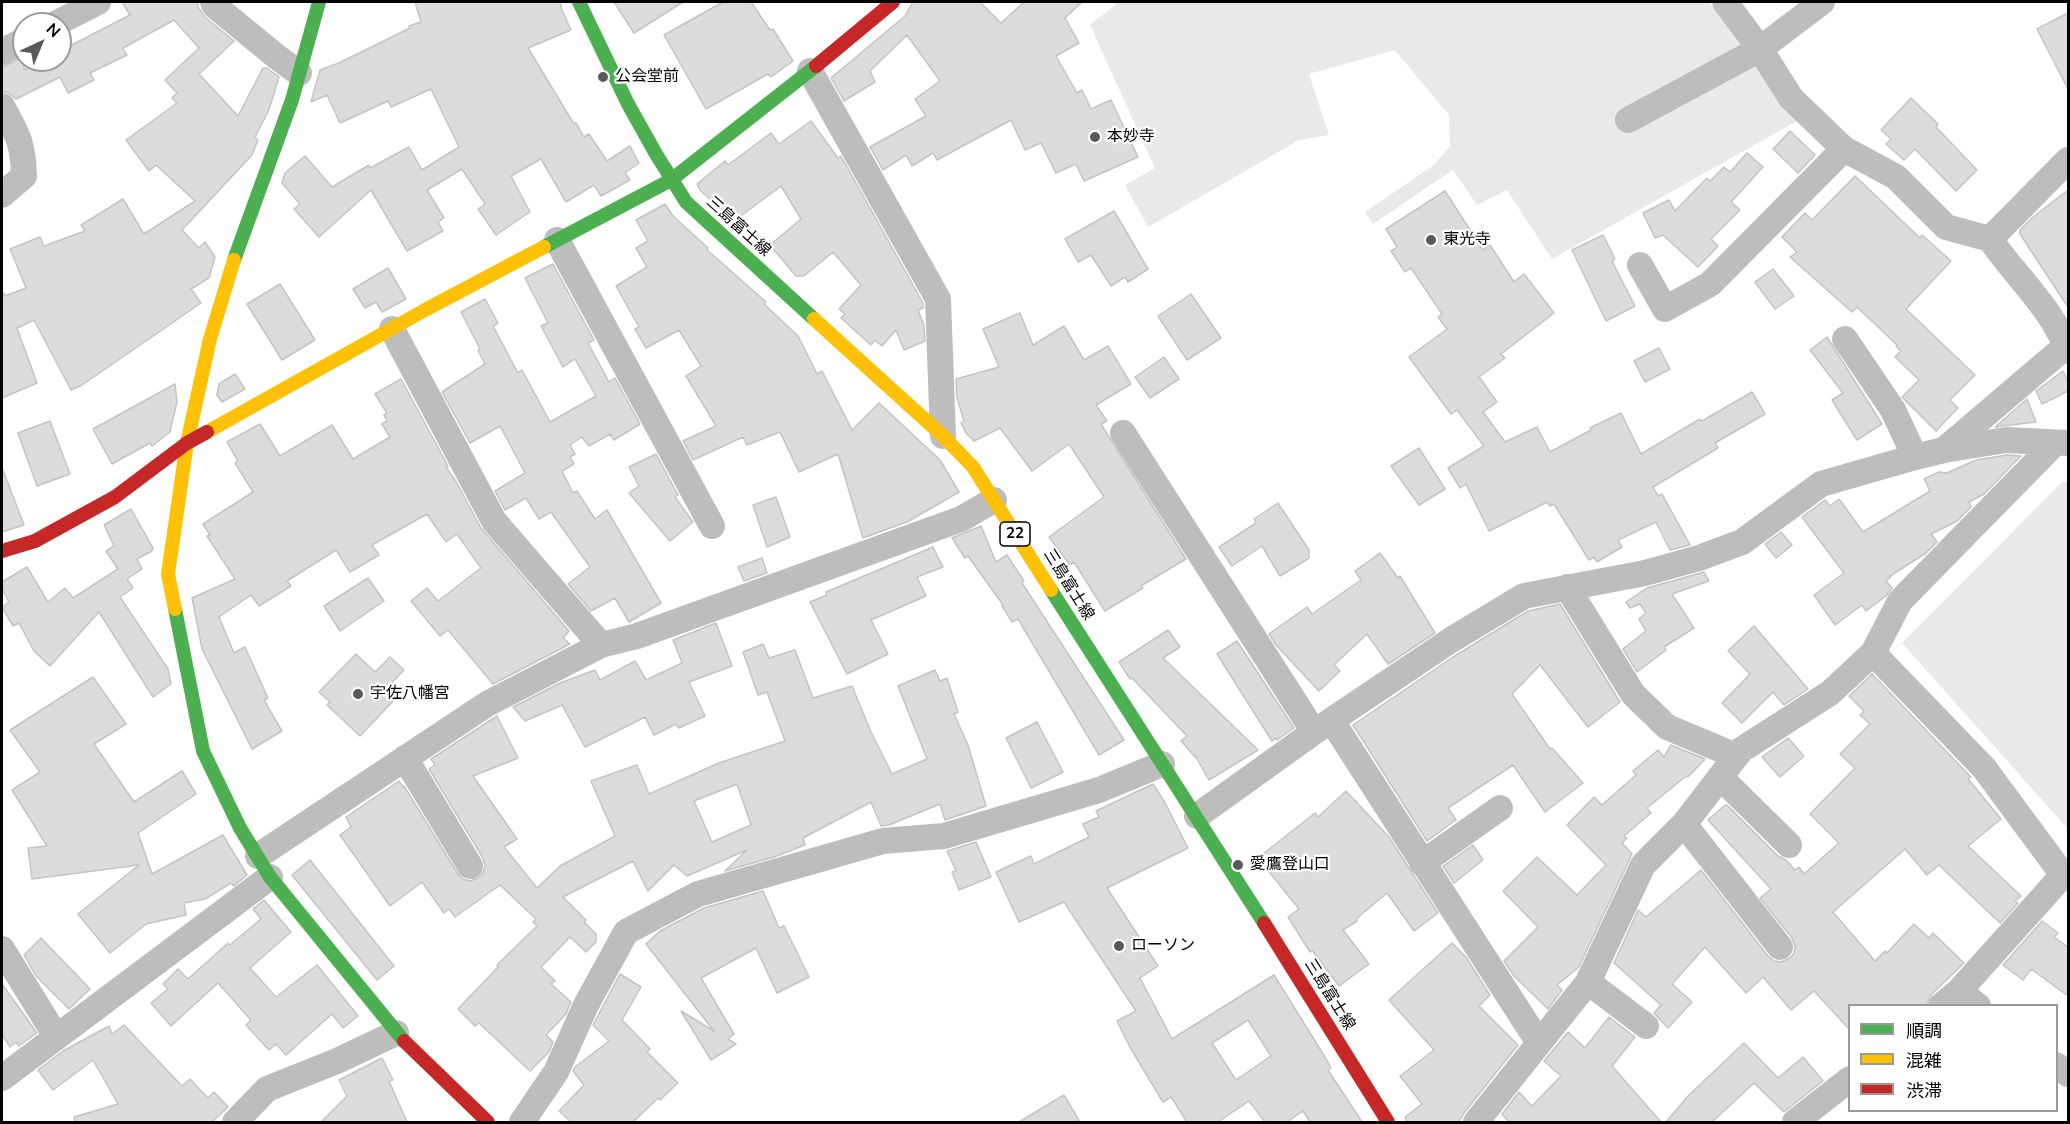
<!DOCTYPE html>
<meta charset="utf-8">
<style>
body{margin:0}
#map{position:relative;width:2070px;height:1124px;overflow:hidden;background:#fff;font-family:"Nunito Sans","Noto Sans JP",sans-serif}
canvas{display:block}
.frame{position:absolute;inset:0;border:3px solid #000;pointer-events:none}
.legend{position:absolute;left:1848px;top:1004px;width:210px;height:108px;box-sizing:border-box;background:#fff;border:2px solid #999;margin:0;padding:8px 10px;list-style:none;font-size:18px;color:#000}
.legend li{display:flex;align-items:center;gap:12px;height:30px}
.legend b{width:30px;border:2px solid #999}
.north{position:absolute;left:12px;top:12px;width:60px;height:60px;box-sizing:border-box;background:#fff;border:2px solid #999;border-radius:50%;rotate:44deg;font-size:16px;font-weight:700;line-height:24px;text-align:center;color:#000}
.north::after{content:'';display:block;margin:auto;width:21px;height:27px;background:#595959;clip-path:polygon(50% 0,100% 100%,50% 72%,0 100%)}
</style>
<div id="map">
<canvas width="2070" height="1124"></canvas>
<div class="frame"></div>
<ul class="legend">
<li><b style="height:8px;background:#4caf50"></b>順調</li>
<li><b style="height:8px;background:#ffc107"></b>混雑</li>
<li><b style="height:8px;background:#c62828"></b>渋滞</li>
</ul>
<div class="north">N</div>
</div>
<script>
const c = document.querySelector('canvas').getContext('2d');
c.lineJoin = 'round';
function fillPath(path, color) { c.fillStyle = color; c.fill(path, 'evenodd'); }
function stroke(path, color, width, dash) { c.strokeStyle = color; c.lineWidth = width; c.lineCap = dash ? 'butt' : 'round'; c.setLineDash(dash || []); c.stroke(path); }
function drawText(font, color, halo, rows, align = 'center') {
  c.font = font + ' "Nunito Sans","Noto Sans JP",sans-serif'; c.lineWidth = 4.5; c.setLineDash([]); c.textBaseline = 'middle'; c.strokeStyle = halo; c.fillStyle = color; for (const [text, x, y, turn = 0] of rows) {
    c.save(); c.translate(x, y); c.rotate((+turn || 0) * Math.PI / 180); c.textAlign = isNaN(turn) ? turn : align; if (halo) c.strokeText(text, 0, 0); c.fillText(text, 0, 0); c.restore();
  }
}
fillPath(new Path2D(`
 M1119 2H1709L1753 55 1797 121 1552 259 1507 190 1477 205 1453 170 1373 224 1365 212 1434 165 1450 146 1449 115 1395 50 1309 74 1329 135 1299 140 1148 227 1125 185 1155 168 1090 25Z
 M2063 481 2068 483V829L1902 643Z`), '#e9e9e9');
const building = new Path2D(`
 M122 2H198V7L205 17 234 41 199 74 238 116 263 68H267L279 77 274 94 268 112 255 137 258 140 252 155 182 230 199 248 205 242 215 257 209 278 191 289 201 303 82 385 71 390 34 320 17 328 37 383 2 398V294L4 293 5 296 26 288 10 249 40 237 44 246 85 231 81 225 123 199 144 234 195 201 156 165 149 171 126 140 177 103 172 98 177 93 165 80 199 48 174 20 123 48 127 55 90 73 94 80 68 93 60 77 16 99 9 93 2 91V67L24 57V70L43 60H60V51L130 15Z
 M415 2H560L562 10 571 30 528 48 574 124 576 123 584 137 589 134 607 161 630 146 639 163 625 173 630 180 601 196 594 185 566 202 541 159 511 176 530 212 496 235 478 209 485 204 462 169 427 190 444 218 438 222 443 231 407 251 371 190 319 237 294 209 300 204 282 183 285 173 305 156 332 187 369 165 370 168 409 147 422 170 459 147 431 89 391 107 388 101 340 123 327 95 311 102 320 70 339 63 410 28 409 26 421 22Z
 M614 2H683L634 33Z
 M723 2H751L770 30 773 29 793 61 771 77 768 74 706 109 664 35Z
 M913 2H980L1001 23 1024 2H1082L1065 18 1079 43 1056 56 1077 93 1082 90 1091 109 1111 100 1138 157 1084 181 1076 164 1056 173 1041 143 1025 150 1011 120 937 160 933 153 912 166 906 155 883 170 870 147 926 116 915 99 940 81 907 35 870 71 875 82 844 101 831 78 905 16Z
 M2068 13V89L2037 29Z
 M1911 98 1938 124 1936 127 1977 170 1956 191 1915 149 1904 160 1886 144 1891 139 1881 130Z
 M811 121 838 158 841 156 923 303V308L918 310 924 325 925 341 904 350 896 330 882 346 875 340 871 345 841 318 845 314 839 309 861 285 833 252 804 276H796L770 245 801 219 781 186 734 221 700 190 697 184 725 161 728 165 771 133 779 144Z
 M1790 131 1815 155 1798 173 1773 149Z
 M1747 153 1763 167 1731 202 1740 210 1711 239 1718 246 1698 267 1663 235 1655 238 1643 213 1669 200 1675 211 1707 178 1710 181 1724 167 1730 172Z
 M1855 176 1920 238 1922 235 1951 261 1906 309 1975 375 1950 400 1958 408 1936 431 1902 397 1919 380 1895 357 1901 351 1896 346 1897 345 1857 307 1852 312 1790 257 1797 252 1782 237 1805 213 1812 220Z
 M2068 190V307L2020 234V230L2033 217Z
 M1445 191 1483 250 1490 245 1514 282 1524 274 1554 313 1501 354 1505 358 1479 377 1497 402 1483 412 1505 442 1537 427 1550 452 1591 430 1590 428 1621 413 1641 454 1700 419 1702 421 1752 392 1765 414 1715 443 1718 448 1653 487 1658 496 1662 494 1690 545 1670 550 1656 522 1618 540 1622 547 1597 562 1594 557 1589 560 1554 504 1550 506 1547 502 1489 531 1466 484 1460 488 1448 468 1484 446 1457 410 1451 414 1409 357 1447 329 1438 317 1442 314 1411 268 1405 272 1391 251 1397 247 1386 229Z
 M665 204 673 216 708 248 707 250 766 302 764 304 798 336 817 374 822 371 852 430 879 403 940 460 959 492 907 522 863 538 838 454 799 472 780 432 747 445 743 437 693 460 683 441 716 426 686 376 701 366 679 330 646 348 635 329 639 327 616 286 647 267 636 248 648 241 636 220Z
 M1114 211 1148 269 1128 282 1125 277 1111 286 1091 255 1078 262 1065 239Z
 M1603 235 1615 259 1612 261 1635 306 1606 321 1572 250Z
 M553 264 594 340 588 343 609 382 615 378 640 424 614 440 610 434 589 446 582 437 570 445 575 454 570 457 574 464 562 471 573 493 577 491 595 519 607 510 661 603 629 622 615 598 591 611 568 584 590 567 551 512 539 519 526 498 505 510 495 491 525 473 500 426 470 443 442 392 485 364 478 350 480 349 461 312 485 299 498 323 493 326 518 373 522 370 550 422 596 396 575 359 563 367 541 326 548 323 525 278Z
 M388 268 406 299 382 312 376 302 365 308 353 289Z
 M1773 269 1794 296 1775 309 1755 282Z
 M280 284 315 340 282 360 247 304Z
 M1191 294 1221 338 1187 360 1158 316Z
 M1020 313 1033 345 1064 326 1084 360 1108 346 1131 384 1096 405 1107 421 1101 424 1186 559 1141 586 1143 588 1105 611 1074 562 1070 565 1049 537 1104 497 1069 444 1032 471 1000 428 974 441 966 433 961 423 964 421 957 398 956 379 999 367 983 329Z
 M1827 337 1882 424 1857 440 1832 400 1843 393 1810 350Z
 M1659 348 1670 369 1645 382 1634 361Z
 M1164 357 1179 379 1150 398 1135 377Z
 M2063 371 2068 382V391L2042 404 2036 391Z
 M235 374 245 389 222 402 217 395 219 384Z
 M401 379 448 466 446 467 457 483 481 528 569 631 563 638 570 644 493 684 448 630 440 636 411 601 427 588 438 601 481 568 457 534 446 542 427 514 372 545 379 555 350 572 336 550 287 581 291 586 259 606 251 595 219 617 234 653 245 647 268 698 264 700 282 731 252 749 202 649 192 598 235 579 207 536 210 535 203 524 253 492 235 463 238 461 227 442 260 424 280 456 332 425 353 459 390 437 382 424 387 421 384 415 387 413 375 394Z
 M175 384 177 402 170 432 152 446 150 443 112 464 93 429Z
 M2027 399 2036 422 1995 427Z
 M50 421 70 474 37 486 18 433Z
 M1419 448 1445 489 1419 505 1391 466Z
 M656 454 678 495 675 497 693 522 670 541 629 493 639 486 629 467Z
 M2007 455 2021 456 1984 494 1969 502 1971 507 1957 521 1931 534 1937 542 1926 553 1890 576 1891 577 1886 581 1892 588 1886 596 1866 611 1862 605 1835 625 1814 595 1844 573 1802 517 1825 500 1830 506 1839 499 1863 532 1930 491 1924 479 1939 472 1947 473 1976 460Z
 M2 470H3L24 525 2 532Z
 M776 497 790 537 767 547 753 505Z
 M1278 503 1309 550V558L1280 576 1262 546 1232 566 1219 547 1256 523 1254 519Z
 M131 509 153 548 152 551 137 559 142 569 127 579 133 588 120 597 168 669 171 684 153 697 99 612 50 666 34 651 19 623 13 626 2 607 9 602 2 589V582L27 567 48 602 65 588 73 598 118 569 106 551 114 546 104 525Z
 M981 526 996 562 1007 555 1024 581 1022 583 1124 740 1099 755 1018 619 1012 622 1002 606 1003 605 968 556 965 558 952 538Z
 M1781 532 1792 545 1776 558 1765 544Z
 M933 547 943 567 917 577 926 596 871 620 888 654 847 674 810 602 827 595 826 592Z
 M1380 553 1398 578 1400 576 1435 633 1388 664 1367 634 1334 665 1340 671 1319 691 1276 645 1269 634 1307 607 1312 614 1361 580 1355 571Z
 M762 558 767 573 744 581 738 567Z
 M1704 572 1709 581 1672 594 1694 628 1664 647 1666 650 1637 672 1623 649 1646 631 1639 619 1646 613 1640 604 1630 608 1626 602 1647 588Z
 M368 578 384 601 340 631 324 606Z
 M1560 604 1620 702 1588 727 1540 665 1512 694 1550 749 1552 748 1583 783 1545 812 1513 765 1448 808 1456 820 1427 841 1353 725 1453 657 1528 611Z
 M716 623 732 666 689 682 705 716 679 728 676 724 654 735 645 717 585 747 562 705 525 721 513 707 560 683 595 670 600 680 635 661 646 680 682 663 673 640Z
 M1754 626 1808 689 1784 705 1773 692 1742 723 1722 703 1750 674 1728 651Z
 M1168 630 1180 647 1163 658 1258 750 1209 780 1197 759 1181 741 1187 736 1132 678 1130 679 1119 662Z
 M1237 641 1294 728 1277 740 1276 738 1272 741 1217 654Z
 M763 644 769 658 795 650 813 698 852 686 871 732 892 774 927 759 898 686 935 670 940 681 947 678 958 712 954 714 968 745 986 806 945 820 940 804 889 825 881 826 871 802 803 838 805 845 774 857 725 871 747 850 687 876 674 865 648 891 633 861 563 897 586 920 584 922 596 934V942L586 952 570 937 541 967 555 981 551 984 571 1002 566 1014 546 1035 553 1042 549 1052 530 1071 479 1023 475 1026 458 1009 498 967 497 965 537 926 533 922 536 919 500 885 455 917 449 909 444 913 422 882 390 906 340 835 351 827 346 817 399 781 403 787 404 786 458 874 463 879 470 881 478 878 483 873 485 866 483 858 429 769 435 765 431 759 497 716 518 758 473 776 517 839 504 847 537 888 560 866 615 836 591 781 637 765 649 794 719 763 785 741 767 692 758 695 743 652ZM737 784 751 825 712 842 694 801Z
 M356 654 375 672 390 657 404 670 388 687 397 697 360 736 327 705 330 702 319 692Z
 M1872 674 1971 777 1968 779 2001 819 1968 846 2021 896 2015 901 2018 903 2000 923 1939 865 1927 875 1905 849 1833 912 1875 961 1885 951 1887 953 1914 924 1929 938 1933 933 1964 963 1931 995 1926 1005H1850V1030L1814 991 1791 1010 1763 977 1746 993 1705 947 1672 984 1692 1002 1668 1028 1654 1013 1661 1005 1614 963 1638 910 1646 917 1701 870 1768 956 1774 961 1781 962 1790 958 1794 953 1795 946 1792 938 1760 898 1771 889 1708 820 1725 805H1727L1778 856 1786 860 1795 870 1799 867 1804 874 1839 843 1810 814 1855 768 1840 754 1870 724 1860 715 1864 711 1849 696Z
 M93 677 126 724 94 744 134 802 182 771 196 794 138 833 152 874 223 835 247 875 234 886 231 883 205 899 184 903 186 915 146 924 110 953 78 914 139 865 32 879 28 848 47 846 12 790 40 772 10 730Z
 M1037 722 1063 772 1031 788 1006 738Z
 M1788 738 1804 756 1780 777 1762 757Z
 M1671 745 1705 759 1688 777 1686 776 1647 808 1651 813 1624 836 1627 838 1622 843 1632 854 1579 967 1557 985 1562 990 1548 1009 1514 976 1504 961 1538 927 1503 891 1537 857 1577 895 1606 865 1567 825 1594 797 1602 805 1636 775 1633 771 1658 750 1664 757Z
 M1153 784 1164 801 1188 848 1107 888 1158 966 1140 978 1172 1039 1274 975 1325 1057 1331 1068 1328 1070 1362 1122H1310L1303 1111 1287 1122H1265L1249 1101 1218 1122H1187L1171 1097 1163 1102 1131 1049 1117 1021 1136 1011 1064 902 1019 922 996 872 1031 856 1034 864 1089 837 1083 824 1099 817 1096 811ZM1248 1020 1271 1056 1236 1080 1212 1043Z
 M1346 791 1389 837 1438 913 1414 931 1387 893 1356 919 1357 921 1343 930 1369 964 1339 986 1312 950 1310 952 1288 917 1299 909 1258 858 1315 813 1318 817Z
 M976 842 991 877 959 890 952 872 956 871 947 851Z
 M1473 845 1483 860 1454 883 1443 866Z
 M310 860 394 966 377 980 292 875Z
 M763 891 779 928 784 926 809 977 777 993 756 948 701 978 734 1034 728 1039 736 1044 711 1060 681 1011 714 1031 646 944 660 931 704 908Z
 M264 900 291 932 250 968 276 997 317 965 358 1016 343 1028 332 1014 286 1055 276 1044 269 1050 246 1025 251 1020 218 983 171 1026 151 1003 168 989 163 984 178 969 188 979 228 943 230 945 261 919 253 909Z
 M2042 921 2058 933 2054 937 2068 947V996L2031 969 2023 980 2003 965Z
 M41 938 90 989 69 1009 36 976 24 955Z
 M1452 943 1466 957 1490 995 1479 1006 1518 1045 1464 1113 1459 1122H1407L1405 1117 1422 1104 1400 1076 1434 1050 1389 1000Z
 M620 974 641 987 622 1020 650 1049 647 1052 678 1083 660 1100 658 1098 633 1122H571L559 1111 584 1085 573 1071 575 1067 609 1041 593 1025Z
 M2 984 37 1033 19 1046 16 1042 10 1047 2 1034Z
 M1609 1017 1635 1037 1612 1066 1661 1122H1509L1502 1114 1519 1092 1532 1106 1561 1076 1544 1061 1568 1032 1585 1048Z
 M124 1025 182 1086 190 1079 208 1098 214 1092 228 1107 212 1122H75L74 1117 118 1104 93 1060 53 1090 38 1070 63 1051 109 1026 112 1034Z
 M1744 1043 1778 1078 1803 1057 1823 1081 1784 1112 1754 1083 1712 1122H1666L1688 1096Z
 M382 1058 393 1080 389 1081 407 1122H321L347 1096 339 1080Z
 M1064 1095 1080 1122H1019Z`);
fillPath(building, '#dcdcdc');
stroke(building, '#c4c4c4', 1.5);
stroke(new Path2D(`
 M213 2 215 6 277 57 299 73
 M1725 2 1760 49 1791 98 1844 149 1896 177 1946 227 1990 239C2016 277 2052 308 2068 351
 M55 24 98 2
 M2 52 24 40
 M810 71 938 299 943 436
 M2 106C18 135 23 143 24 176L2 195
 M1628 120 1760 49 1822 2
 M1990 239 2068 160
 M557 240 712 526
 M1640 265 1665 309 1710 284 1844 149
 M392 329 494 521 601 645
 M1845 339 1893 410 1915 457
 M1123 433 1314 732
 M1944 450 2066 346
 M1567 587 1633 694 1667 727 1736 756
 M1873 653 1984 768 2063 875 1959 991 1941 1006
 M1332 721 1539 1043
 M405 758 470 866
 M1720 777 1789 845
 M1197 816 1314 732 1451 640 1524 596 1645 573 1699 558 1742 542 1821 484 1915 457 1944 450 2006 440 2068 443
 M1684 824 1780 947
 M258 856 487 704 601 645 637 636 961 519 994 500
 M1422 863 1500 808
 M2 949 56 1036
 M1588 982 1646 1026
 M1959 991 1978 1006
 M2056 1065 2068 1074
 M2 1078 270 877
 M235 1122 267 1089 337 1061 396 1033
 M522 1122 556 1072 586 1005 626 932 698 894 883 841 944 836 1099 790 1162 764
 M1476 1122 1588 982 1643 865 1684 824 1741 750 1830 693 1873 653 1900 601 2055 443
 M1795 1122 1850 1079`), '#bdbdbd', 26);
stroke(new Path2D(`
 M579 2 628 104 656 154 686 202 814 319
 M544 247 671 180 816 66
 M234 260 292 100 319 2
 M1051 590 1264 923
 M175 609 203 751 240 828 270 877 404 1041`), '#4caf50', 14);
stroke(new Path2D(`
 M814 319 943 436 973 467 1051 590
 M207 432 425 310 544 247
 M175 609 168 574 187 443 210 339 234 260`), '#ffc107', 14);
stroke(new Path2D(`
 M816 66 893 2
 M2 551 35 541 115 497 187 443 207 432
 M1264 923 1388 1122
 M404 1041 488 1122`), '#c62828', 14);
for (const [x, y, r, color] of [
 [603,77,6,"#595959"],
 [1095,137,6,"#595959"],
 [1431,240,6,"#595959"],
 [358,694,6,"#595959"],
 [1238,865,6,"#595959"],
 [1119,946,6,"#595959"]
]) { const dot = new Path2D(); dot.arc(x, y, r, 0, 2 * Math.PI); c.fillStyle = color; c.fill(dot); stroke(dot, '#fff', 2); }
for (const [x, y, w] of [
 [1015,534,30]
]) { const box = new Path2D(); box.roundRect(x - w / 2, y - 12, w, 24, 4.5); c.fillStyle = '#fff'; c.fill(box); stroke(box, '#000', 1.5); }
drawText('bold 15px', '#000', null, [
 ["22",1015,534]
]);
drawText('16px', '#000', '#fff', [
 ["公会堂前",615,77],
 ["本妙寺",1107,137],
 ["東光寺",1443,240],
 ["宇佐八幡宮",370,694],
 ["愛鷹登山口",1250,865],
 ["ローソン",1131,946]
], 'left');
drawText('16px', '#000', '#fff', [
 ["三島富士線",738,227,42],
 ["三島富士線",1068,585,58],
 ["三島富士線",1329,995,58]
]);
</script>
